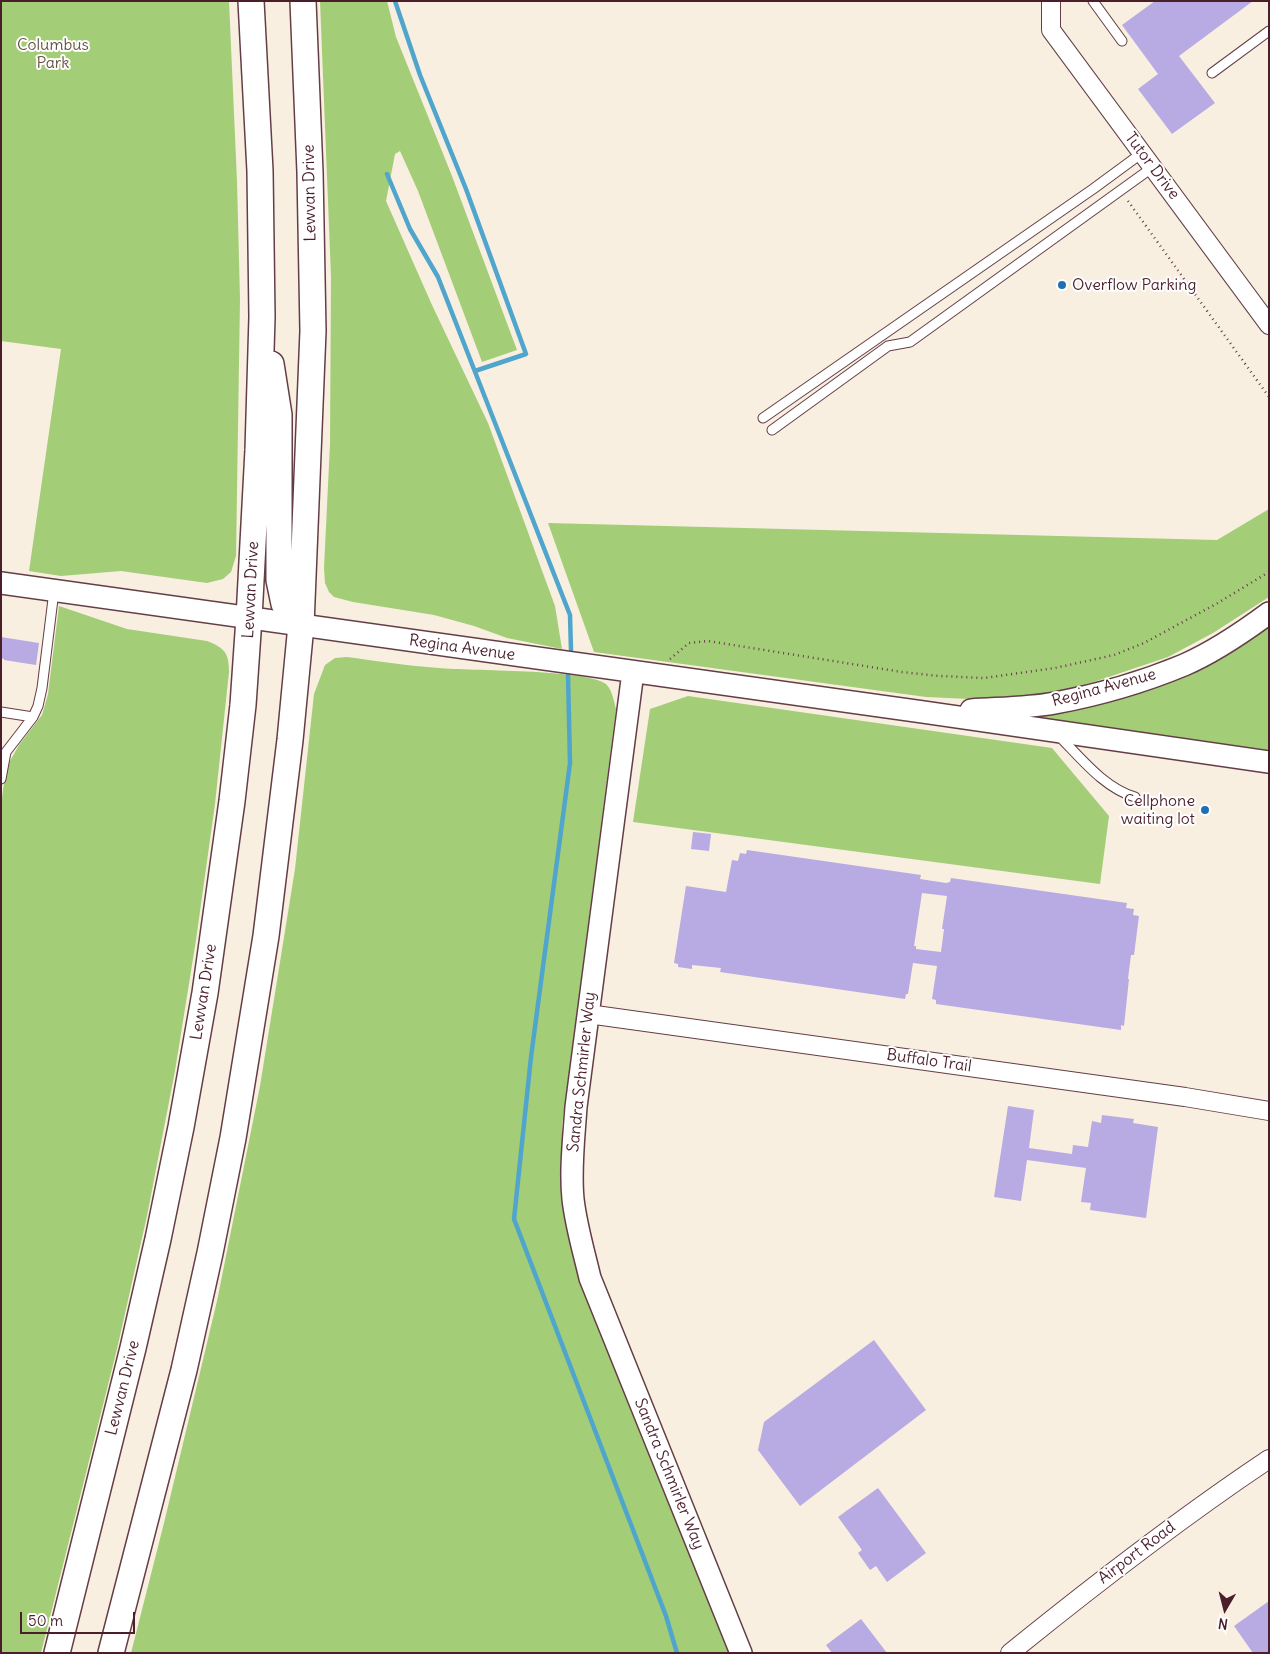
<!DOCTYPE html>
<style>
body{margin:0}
#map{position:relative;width:1270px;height:1654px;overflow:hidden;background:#f8efe0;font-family:Delius,sans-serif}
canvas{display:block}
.frame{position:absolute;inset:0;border:2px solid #4a1f2b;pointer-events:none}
.north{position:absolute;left:1200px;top:1584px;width:50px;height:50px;-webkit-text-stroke:4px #fff;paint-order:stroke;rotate:188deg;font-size:14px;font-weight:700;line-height:20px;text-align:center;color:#4a1f2b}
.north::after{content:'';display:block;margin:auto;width:18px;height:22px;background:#4a1f2b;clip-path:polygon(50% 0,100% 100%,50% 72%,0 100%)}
.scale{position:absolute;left:20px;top:1612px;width:115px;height:22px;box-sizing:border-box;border:2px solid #4a1f2b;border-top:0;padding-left:6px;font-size:15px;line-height:18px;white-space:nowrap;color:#4a1f2b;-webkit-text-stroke:4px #fff;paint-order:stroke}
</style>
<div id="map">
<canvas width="1270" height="1654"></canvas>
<div class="frame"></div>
<div class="north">N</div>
<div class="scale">50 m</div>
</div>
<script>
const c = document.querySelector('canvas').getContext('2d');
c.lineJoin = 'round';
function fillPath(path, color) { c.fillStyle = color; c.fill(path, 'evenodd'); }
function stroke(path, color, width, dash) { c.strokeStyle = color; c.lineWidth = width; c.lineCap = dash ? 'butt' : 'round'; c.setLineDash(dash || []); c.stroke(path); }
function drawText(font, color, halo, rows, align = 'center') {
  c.font = font + ' Delius,sans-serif'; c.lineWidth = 4; c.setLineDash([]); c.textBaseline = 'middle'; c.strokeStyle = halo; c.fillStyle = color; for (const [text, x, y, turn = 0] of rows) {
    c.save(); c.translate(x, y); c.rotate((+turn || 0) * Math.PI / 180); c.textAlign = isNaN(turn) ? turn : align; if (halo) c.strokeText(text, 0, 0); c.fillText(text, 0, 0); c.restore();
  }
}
fillPath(new Path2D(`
 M1 1H229L237 181 240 299 236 556 231 572 223 579 207 583 121 571 61 576 29 571 61 349 1 341Z
 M320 1H387L396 37 452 176 517 350 482 362 418 191 400 151 395 154 386 201 432 305 488 423 555 606 562 649 507 638 474 626 434 615 353 602 334 597 329 592 325 583 324 568 330 444 331 277Z
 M1269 509V597L1213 633 1168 657 1067 691 991 700 926 697 594 652 548 523 1217 540Z
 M59 606 127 629 207 641C225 648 229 653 229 672L215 804 196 940 175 1071 147 1216 117 1349 41 1653H1V805L6 768 19 745 42 715 48 694Z
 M1269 626V751L1067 723 1030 719 1034 715 1079 709 1158 686Z
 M347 657C378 661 408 666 439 668 469 671 587 669 606 684 612 690 614 701 616 709L562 1126 565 1196 579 1276 629 1406 729 1653H131L164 1523 217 1301 260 1086 295 869 314 694 325 665 335 658Z
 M688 696 1052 748 1109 816 1100 884 633 822 650 709Z`), '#a4cd78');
stroke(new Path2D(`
 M395 1 420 75 466 189 526 354 475 371
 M387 174 410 229 438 277 570 615 571 650
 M568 675 570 763 531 1057 514 1219 666 1616 677 1653`), '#50a5cc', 4.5);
fillPath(new Path2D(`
 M1155 1H1253L1179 56 1215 103 1172 134 1138 89 1158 74 1122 25Z
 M1 637 39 643 36 665 4 660V659L1 658Z
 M693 832 711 834 709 851 691 849Z
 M747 850 921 875 920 879 946 883 950 882 951 878 1127 903 1126 908 1134 909 1133 915 1139 916 1134 955H1131L1128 979H1129L1124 1026 1121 1025V1030L936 1004V1000L932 999 937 966 913 963 908 994H906L905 999 720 972 721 968 692 965V969L678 967V964L674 963 686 886 726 892 732 860 738 861 740 853 746 854ZM922 893 947 896 942 929H944L941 952 916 949V946H914Z
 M1008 1106 1034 1110 1029 1148 1072 1154 1073 1145 1088 1147 1092 1121 1101 1123 1102 1115 1134 1119 1133 1123 1158 1127 1146 1218 1090 1210 1091 1203 1081 1202 1086 1168 1027 1160 1021 1201 994 1197Z
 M874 1340 926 1410 800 1506 758 1450 764 1422Z
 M878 1488 926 1553 887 1582 876 1566 870 1570 858 1553 862 1550 838 1517Z
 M1269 1601V1653H1253L1234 1626Z
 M861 1619 887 1653H832L826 1645Z`), '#b8aae2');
const service = new Path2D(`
 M1093 1 1122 41
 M1212 73 1269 31
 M763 418 1093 189 1142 153
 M772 430 888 346 910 342 1153 167
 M1 712 33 717
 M1058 735C1081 758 1104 788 1135 797
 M1 779 6 752 33 717 38 706 42 688 54 591`);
const minor = new Path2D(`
 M1051 1V30L1269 325
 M588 1014 1185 1097 1269 1111
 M1010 1653C1094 1585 1179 1519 1269 1459`);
const tertiary = new Path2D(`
 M1 583 923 712 1269 762
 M633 672 576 1107C574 1137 570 1169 573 1199 576 1226 584 1252 590 1278L741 1653
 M971 710C999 708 1028 708 1055 703 1098 695 1143 682 1184 665 1214 652 1242 633 1269 613`);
const secondary = new Path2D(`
 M271 364 279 415V580L284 604 301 625
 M57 1653 133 1348 158 1239 181 1127 205 993 232 801 243 705 249 618 258 450 262 317 260 171 251 1
 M111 1653 184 1370 210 1253 233 1138 266 936 290 740 301 625 313 331 310 172 303 1`);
stroke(service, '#643e46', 11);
stroke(minor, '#643e46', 20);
stroke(tertiary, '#643e46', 24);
stroke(secondary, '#643e46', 28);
stroke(new Path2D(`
 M1128 201 1269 397
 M670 659 689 643 708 641 902 672 939 676 984 678 1055 668 1114 655 1144 643 1216 604 1269 572`), '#643e46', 2.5, [1, 4]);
stroke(service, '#fff', 9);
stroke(minor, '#fff', 18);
stroke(tertiary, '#fff', 21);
stroke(secondary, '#fff', 25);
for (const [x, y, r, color] of [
 [1062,285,5,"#1f6fb2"],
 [1205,810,5,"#1f6fb2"]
]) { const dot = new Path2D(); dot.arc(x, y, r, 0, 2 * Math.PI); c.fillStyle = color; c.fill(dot); stroke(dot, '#fff', 2); }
drawText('16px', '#655342', '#fff', [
 ["Columbus",53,45],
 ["Park",53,63]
]);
drawText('16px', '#4a1f2b', '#fff', [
 ["Tutor Drive",1152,166,53],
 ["Lewvan Drive",310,193,-91],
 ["Lewvan Drive",251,590,-87],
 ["Regina Avenue",462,648,8],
 ["Regina Avenue",1104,688,-15],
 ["Lewvan Drive",204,992,-81],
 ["Buffalo Trail",929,1061,8],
 ["Sandra Schmirler Way",582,1072,-84],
 ["Lewvan Drive",123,1388,-76],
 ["Sandra Schmirler Way",669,1474,68],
 ["Airport Road",1137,1553,-37]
]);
drawText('16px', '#4a1f2b', '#fff', [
 ["Overflow Parking",1072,285],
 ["Cellphone",1195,801,"right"],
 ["waiting lot",1195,819,"right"]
], 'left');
</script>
